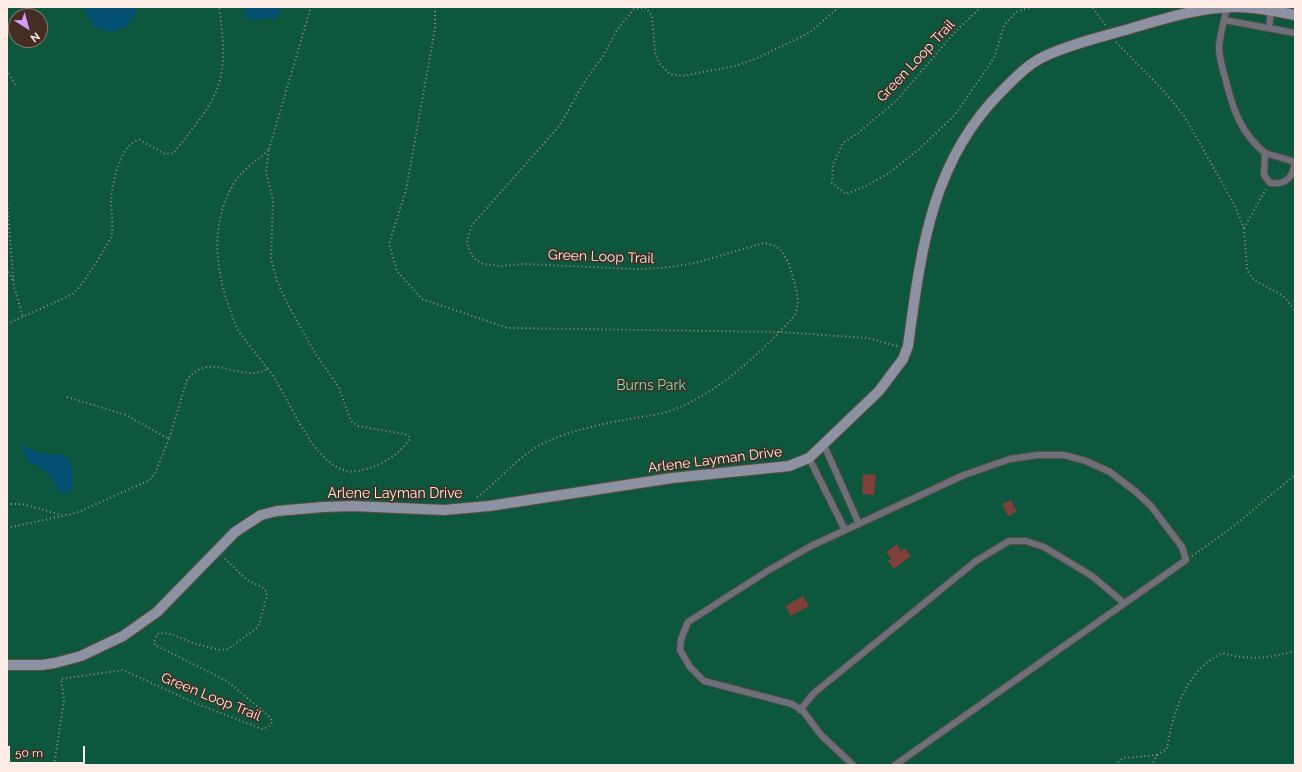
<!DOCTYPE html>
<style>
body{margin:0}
#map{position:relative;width:1302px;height:772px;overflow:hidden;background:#442d22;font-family:Raleway,sans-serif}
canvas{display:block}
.frame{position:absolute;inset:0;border:8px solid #fcece5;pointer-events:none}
.north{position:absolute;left:8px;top:8px;width:40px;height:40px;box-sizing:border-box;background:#442d22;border:1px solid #8e7970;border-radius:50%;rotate:143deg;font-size:11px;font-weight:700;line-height:16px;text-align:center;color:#fcece5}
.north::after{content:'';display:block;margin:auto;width:14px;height:18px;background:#d39cfc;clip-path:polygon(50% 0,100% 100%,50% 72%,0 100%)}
.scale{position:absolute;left:8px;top:746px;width:77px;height:18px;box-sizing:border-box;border:2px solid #fcece5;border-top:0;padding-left:5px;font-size:12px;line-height:14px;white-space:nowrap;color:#fcece5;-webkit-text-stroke:3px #442d22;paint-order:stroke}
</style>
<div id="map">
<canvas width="1302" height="772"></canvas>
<div class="frame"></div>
<div class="north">N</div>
<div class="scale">50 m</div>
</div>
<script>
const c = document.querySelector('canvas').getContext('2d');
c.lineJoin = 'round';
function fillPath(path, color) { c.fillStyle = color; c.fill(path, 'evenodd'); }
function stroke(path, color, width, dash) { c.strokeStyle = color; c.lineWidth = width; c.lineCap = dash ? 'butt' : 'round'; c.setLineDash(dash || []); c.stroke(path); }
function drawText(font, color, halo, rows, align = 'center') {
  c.font = font + ' Raleway,sans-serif'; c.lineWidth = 3; c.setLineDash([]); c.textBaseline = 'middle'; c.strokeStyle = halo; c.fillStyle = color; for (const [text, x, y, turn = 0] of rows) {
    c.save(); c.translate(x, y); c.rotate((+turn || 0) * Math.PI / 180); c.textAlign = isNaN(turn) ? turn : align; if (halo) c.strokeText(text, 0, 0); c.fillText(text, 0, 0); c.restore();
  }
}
fillPath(new Path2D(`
 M7 7H1295V765H7ZM16 16H40V40H16Z`), '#0c573e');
fillPath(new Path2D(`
 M83 7H137C134 27 114 38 95 27Z
 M247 7H281L277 18 249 20 244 15Z
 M23 445 38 453 62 455 68 459 73 470 72 489 68 493 59 492 51 476 39 467 30 463 21 446Z`), '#035072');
fillPath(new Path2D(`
 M863 474 876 475 874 495 862 494Z
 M1011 500 1017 512 1008 516 1002 504Z
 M897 544 901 551 905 548 911 556 894 569 888 561 891 558 886 552Z
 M803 596 809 606 791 616 785 606Z`), '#7e4038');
const lane = new Path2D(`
 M1227 8C1224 21 1220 34 1219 47 1219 59 1223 70 1226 81 1233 110 1241 133 1265 153L1264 175 1270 183C1287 185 1293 177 1295 162
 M1224 20 1295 33
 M1269 28 1271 10
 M1265 153 1295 162
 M824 445 859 524
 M809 458 845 530
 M800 710 814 693 976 561 1009 541H1026L1044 547 1092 576 1124 603
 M853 765 821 735 803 711 792 704 704 681 690 667 680 650 681 639 688 622 769 570 811 546 964 475 1010 459 1037 455H1064L1086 461 1110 472 1136 492 1151 506 1182 547 1186 560 895 765`);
const secondary = new Path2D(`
 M7 665H42L55 663 81 656 123 636 157 612 235 532 261 515 277 511 323 507 353 506 444 510 489 506 672 478 789 466 809 458 879 391 903 359 908 346C921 251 931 161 1002 91 1014 79 1027 65 1043 57 1070 44 1101 37 1129 29 1163 19 1200 7 1235 7 1256 7 1275 11 1295 15`);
stroke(lane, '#614c41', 8);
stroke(secondary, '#614c41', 12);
stroke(new Path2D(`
 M435 7V29L406 190 389 244 397 271 422 299 508 328 780 332 867 338 897 346
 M981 7 954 33 897 100 858 133 843 143 833 165 832 183 846 194 866 186 889 173 918 150 954 116 994 58 1004 26 1016 12 1031 7
 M1089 7 1093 8 1105 25
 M1116 42 1161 88 1185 117 1234 204 1244 228 1247 270 1254 280 1282 295 1295 310
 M7 70 16 86
 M269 149 311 7
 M7 200 14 287 23 317
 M1244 228 1266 189
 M7 268 13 281
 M7 324 71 295C80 290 106 248 111 237 114 229 111 209 111 200 112 184 121 141 140 140L165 154 174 153C187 135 203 118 213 98 228 69 223 37 219 7
 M67 397 126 415 169 439 187 380C210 349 239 384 268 369 258 356 247 343 238 330 234 322 231 313 228 304 214 263 211 218 236 180 244 168 259 160 269 149L266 172 273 200 271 258 277 281 288 305 315 353 338 386 351 421 358 426 404 434 410 437 409 440C400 453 385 463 370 468 364 470 352 473 346 471 310 461 289 396 268 369
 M477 497C499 481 515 459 540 445 565 432 597 425 624 420 638 417 653 416 666 412 715 397 762 352 795 315L798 304 797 293 789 264 782 251 775 246 764 243 695 263 662 268 637 269 524 264 501 266 483 264 475 259 470 252 467 241 472 225 560 125 583 84 603 56 617 30 634 9 646 8 652 16 655 52 659 63 670 74 682 76 735 66 755 59 809 33 839 7
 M7 504H22L62 515
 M7 528 76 513 150 480 155 473 169 439
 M1192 556 1230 529 1295 475
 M1157 755 1167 749C1172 714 1187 668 1223 653 1250 661 1268 658 1295 651
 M54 765 64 700 61 679 123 670 195 703 262 729 270 726 272 722 270 717 227 681 155 645 154 642 157 634 168 633 193 643 220 650 228 649 258 627 267 597 266 591 262 587 247 580 224 558
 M1115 765 1123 758 1157 755 1152 765`), '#9f8b82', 2, [1, 3]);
stroke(lane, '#6d707b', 6);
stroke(secondary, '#8d92a3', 10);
drawText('14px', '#fcece5', '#442d22', [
 ["Green Loop Trail",916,61,-47],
 ["Green Loop Trail",601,257,2],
 ["Arlene Layman Drive",715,460,-7],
 ["Arlene Layman Drive",395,494],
 ["Green Loop Trail",211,697,22]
]);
drawText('14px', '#7ce4b7', '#442d22', [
 ["Burns Park",651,386]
]);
</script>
